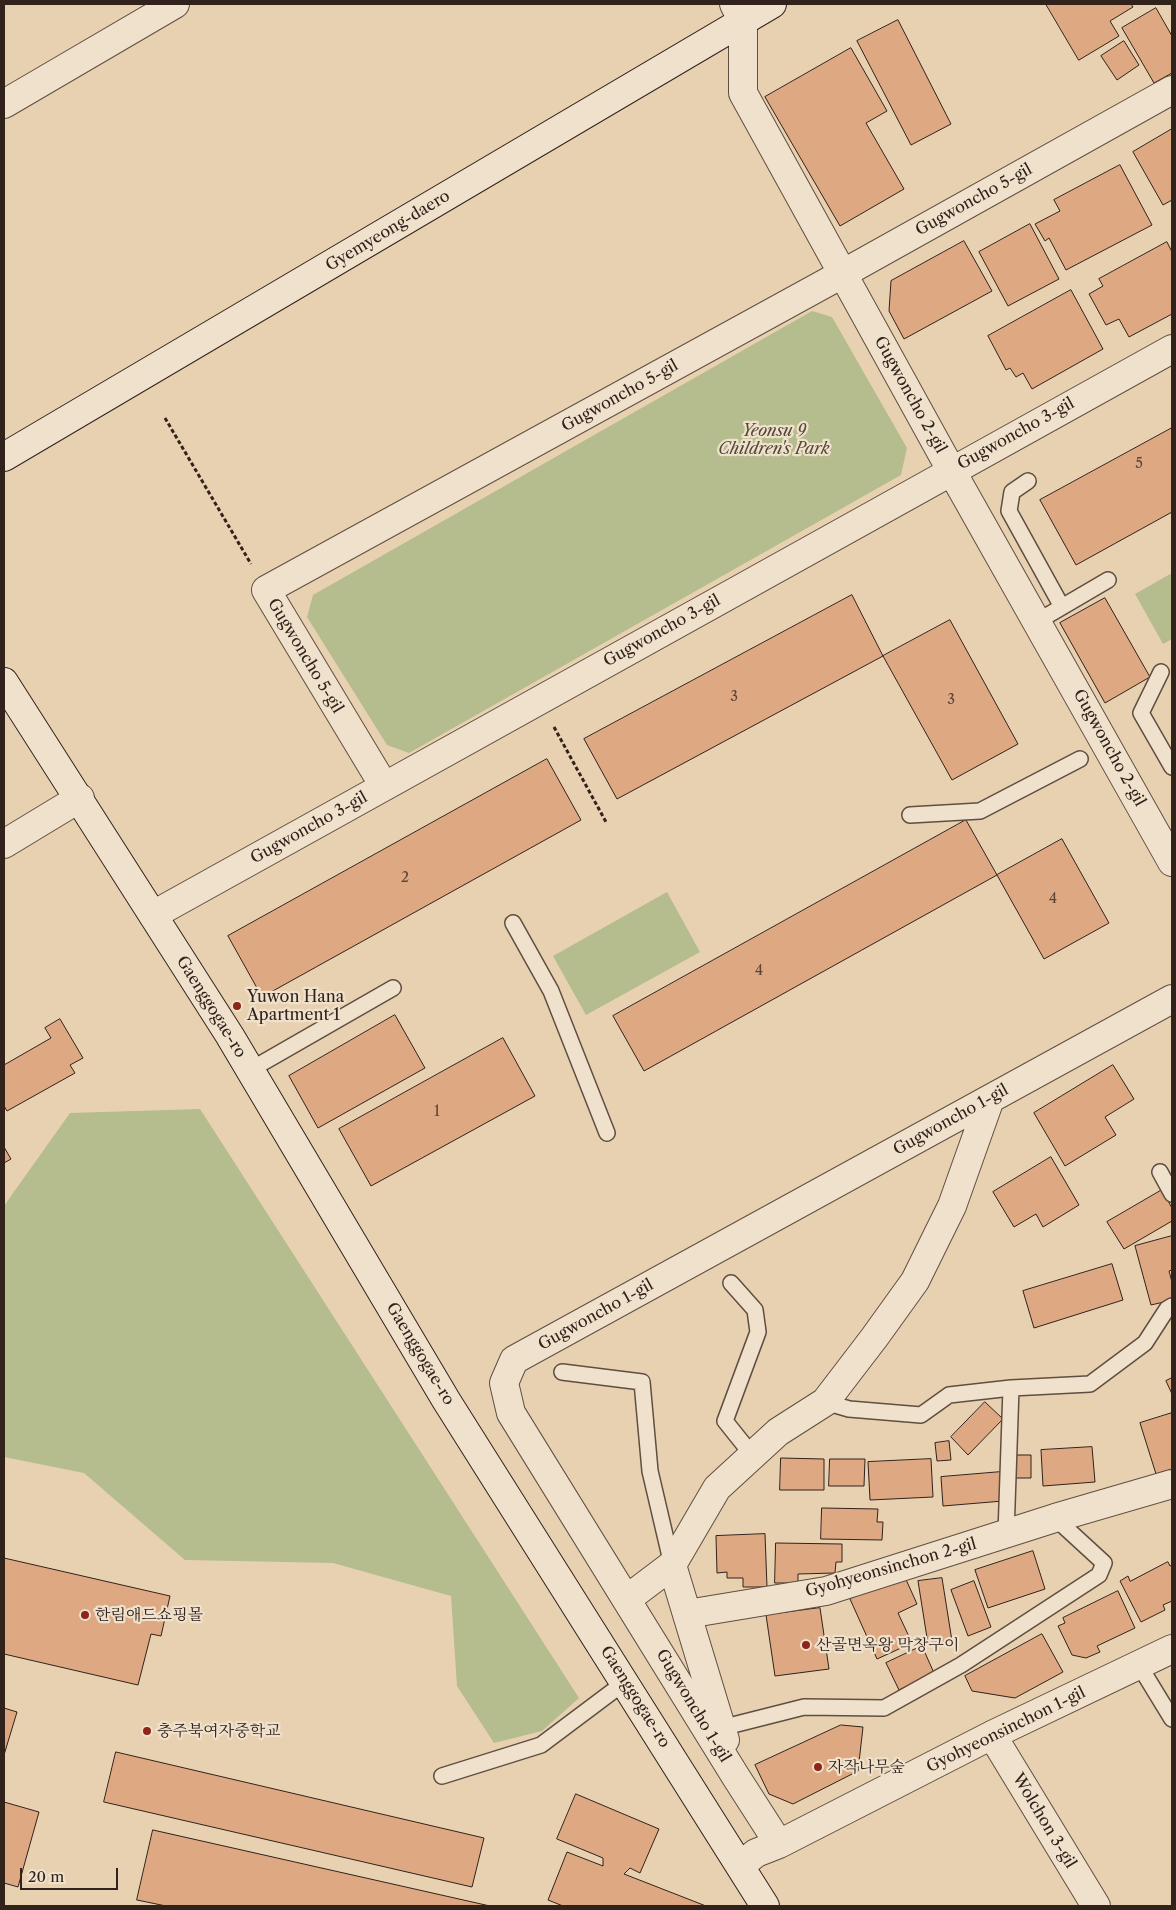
<!DOCTYPE html>
<meta charset="utf-8">
<style>
body{margin:0}
#map{position:relative;width:1176px;height:1910px;overflow:hidden;background:#e8d1b1;font-family:"Libre Caslon Text",serif}
canvas{display:block}
.frame{position:absolute;inset:0;border:5px solid #31221c;pointer-events:none}
.scale{position:absolute;left:20px;top:1868px;width:98px;height:22px;box-sizing:border-box;border:2px solid #31221c;border-top:0;padding-left:6px;font-size:15px;line-height:18px;white-space:nowrap;color:#31221c;-webkit-text-stroke:4px #f0e1cc;paint-order:stroke}
</style>
<div id="map">
<canvas width="1176" height="1910"></canvas>
<div class="frame"></div>
<div class="scale">20 m</div>
</div>
<script>
const c = document.querySelector('canvas').getContext('2d');
c.lineJoin = 'round';
function fillPath(path, color) { c.fillStyle = color; c.fill(path, 'evenodd'); }
function stroke(path, color, width, dash) { c.strokeStyle = color; c.lineWidth = width; c.lineCap = dash ? 'butt' : 'round'; c.setLineDash(dash || []); c.stroke(path); }
function drawText(font, color, halo, rows, align = 'center') {
  c.font = font + ' "Libre Caslon Text","Noto Serif KR",serif'; c.lineWidth = 4.5; c.setLineDash([]); c.textBaseline = 'middle'; c.strokeStyle = halo; c.fillStyle = color; for (const [text, x, y, turn = 0] of rows) {
    c.save(); c.translate(x, y); c.rotate((+turn || 0) * Math.PI / 180); c.textAlign = isNaN(turn) ? turn : align; if (halo) c.strokeText(text, 0, 0); c.fillText(text, 0, 0); c.restore();
  }
}
fillPath(new Path2D(`
 M812 311 832 317 907 448 901 475 409 753 387 745 307 617 313 595Z
 M1172 573V639L1163 644 1135 594Z
 M667 892 700 952 586 1015 553 956Z
 M200 1109 579 1698 542 1731 494 1743 457 1686 451 1596 333 1563 185 1560 84 1473 4 1457V1208L6 1203 70 1113Z`), '#b5bc8d');
const building = new Path2D(`
 M1046 4H1131L1133 7 1110 21 1119 36 1079 60Z
 M1156 8 1172 36V73L1154 83 1122 28Z
 M898 20 951 124 911 145 857 41Z
 M1124 41 1139 65 1117 80 1101 56Z
 M851 48 887 111 866 123 904 189 840 226 765 97Z
 M1172 129V200L1163 205 1133 152Z
 M1120 165 1152 225 1066 270 1049 238 1045 241 1035 224 1060 211 1054 200Z
 M1030 224 1059 279 1008 306 979 252Z
 M964 241 992 291 904 339 889 311 891 281Z
 M1167 242 1172 252V314L1129 337 1119 319 1106 325 1089 294 1103 286 1099 279Z
 M1071 290 1103 349 1032 389 1023 373 1016 377 1010 368 1006 370 988 336Z
 M1172 428V512L1076 565 1040 500Z
 M852 595 883 656 617 799 584 739Z
 M1105 598 1150 677 1105 703 1060 623Z
 M950 620 1018 744 952 780 883 656Z
 M547 759 581 820 262 997 228 936Z
 M966 820 997 875 644 1071 613 1016Z
 M1062 839 1109 923 1044 959 997 875Z
 M395 1015 425 1068 318 1128 289 1076Z
 M60 1019 83 1058 70 1065 75 1073 7 1111 4 1106V1065L51 1038 45 1028Z
 M503 1038 535 1096 371 1186 339 1129Z
 M1113 1065 1134 1099 1105 1117 1116 1135 1065 1166 1034 1113Z
 M4 1147 11 1159 4 1163Z
 M1051 1157 1079 1205 1043 1227 1036 1214 1014 1227 993 1192Z
 M1162 1190 1172 1208V1221L1124 1249 1107 1222Z
 M1172 1236V1270L1169 1271 1172 1282V1300L1151 1305 1135 1246Z
 M1112 1264 1123 1300 1034 1328 1023 1291Z
 M1172 1378V1394L1166 1381Z
 M985 1402 1003 1419 968 1455 951 1437Z
 M1172 1413V1469L1156 1474 1140 1423Z
 M949 1441 951 1460 937 1461 935 1443Z
 M1092 1447 1095 1482 1043 1486 1041 1450Z
 M1015 1455H1031V1478H1015Z
 M781 1458 824 1459V1490H780Z
 M830 1459H865L864 1486H829Z
 M931 1459 933 1497 870 1500 868 1462Z
 M1001 1472 1003 1501 943 1506 941 1477Z
 M822 1508 878 1509 877 1522H883L882 1540 821 1539Z
 M765 1534 767 1587H743V1578H727V1572L717 1573 716 1536Z
 M776 1543 842 1544V1562H836L835 1573 798 1574V1583H775Z
 M1033 1551 1045 1589 988 1608 975 1570Z
 M4 1558 170 1596 161 1636 151 1634 138 1685 4 1654Z
 M1168 1562 1170 1566 1172 1565V1601L1163 1605 1165 1610 1141 1622 1120 1581 1128 1576 1130 1581Z
 M904 1575 917 1604 898 1613 912 1643 877 1659 850 1599Z
 M942 1578 952 1641 928 1644 918 1581Z
 M974 1581 991 1627 968 1636 951 1590Z
 M1118 1591 1135 1628 1097 1646 1100 1652 1086 1658 1072 1655 1058 1626 1065 1623 1063 1618Z
 M820 1608 829 1669 775 1676 766 1615Z
 M1042 1634 1063 1672 1015 1698 972 1691 965 1676Z
 M922 1646 934 1673 899 1690 886 1663Z
 M4 1708 17 1712 4 1755Z
 M841 1725 863 1727 858 1771 793 1804 769 1794 755 1765Z
 M116 1752 484 1838 472 1887 104 1802Z
 M576 1794 659 1829 640 1873 630 1868 624 1874 706 1906H563L548 1900 567 1852 603 1866V1858L557 1839Z
 M4 1802 39 1812 18 1887 4 1883Z
 M153 1830 490 1906H166L137 1900Z`);
fillPath(building, '#dda882');
stroke(building, '#31221c', 1);
const lane = new Path2D(`
 M1028 481 1012 492 1009 511 1062 607
 M1038 621 1108 580
 M1161 672 1141 713 1172 767
 M910 815 980 811 1080 759
 M513 923 551 991 607 1133
 M250 1070 393 988
 M1160 1172 1172 1194
 M731 1283 755 1310 758 1332 725 1421 753 1456
 M562 1372 642 1382 650 1471 672 1565
 M825 1402 849 1409 921 1415 949 1395 1011 1388 1090 1384 1145 1343 1167 1309 1172 1306
 M1006 1534 1011 1388
 M1139 1665 1172 1719
 M721 1728 804 1707 884 1708 961 1665 1099 1575 1104 1563 1055 1518
 M442 1776 541 1745 625 1682`);
const street = new Path2D(`
 M734 4 743 22V93L951 470 1172 862
 M4 104 175 4
 M384 786 266 590 844 273 1172 90
 M4 844 80 798
 M153 915 1172 349
 M672 1565 725 1740
 M627 1599 672 1565 717 1488 778 1432 825 1402 874 1338 915 1281 952 1206 990 1099
 M687 1614 826 1591 1055 1518 1172 1484
 M992 1735 1096 1906
 M779 1844 736 1777 511 1413 504 1383 514 1360 1172 999
 M741 1865 756 1853 779 1844 992 1735 1172 1649`);
const secondary = new Path2D(`
 M4 457 772 4
 M4 682 230 1036 446 1400 765 1906`);
stroke(lane, '#5f4e41', 18);
stroke(street, '#5f4e41', 30);
stroke(secondary, '#31221c', 30);
stroke(new Path2D(`
 M165 418 251 564
 M554 727 606 822`), '#31221c', 3, [4, 2.5]);
stroke(lane, '#f0e1cc', 15);
stroke(street, '#f0e1cc', 28);
stroke(secondary, '#f0e1cc', 28);
for (const [x, y, r, color] of [
 [237,1006,5,"#8f2418"],
 [85,1615,5,"#8f2418"],
 [806,1645,5,"#8f2418"],
 [147,1731,5,"#8f2418"],
 [818,1767,5,"#8f2418"]
]) { const dot = new Path2D(); dot.arc(x, y, r, 0, 2 * Math.PI); c.fillStyle = color; c.fill(dot); stroke(dot, '#f0e1cc', 2); }
drawText('14px', '#5c4436', null, [
 ["5",1139,464],
 ["3",734,697],
 ["3",951,700],
 ["2",405,878],
 ["4",1053,899],
 ["4",759,971],
 ["1",437,1112]
]);
drawText('16px', '#31221c', '#f0e1cc', [
 ["Gugwoncho 5-gil",974,200,-29],
 ["Gyemyeong-daero",388,231,-31],
 ["Gugwoncho 2-gil",910,395,61],
 ["Gugwoncho 5-gil",620,396,-29],
 ["Gugwoncho 3-gil",1016,434,-29],
 ["Gugwoncho 3-gil",662,631,-29],
 ["Gugwoncho 5-gil",305,656,59],
 ["Gugwoncho 2-gil",1109,748,61],
 ["Gugwoncho 3-gil",309,828,-29],
 ["Gaenggogae-ro",211,1007,58],
 ["Gugwoncho 1-gil",951,1120,-29],
 ["Gugwoncho 1-gil",596,1315,-29],
 ["Gaenggogae-ro",420,1354,59],
 ["Gyohyeonsinchon 2-gil",891,1568,-16],
 ["Gaenggogae-ro",635,1697,58],
 ["Gugwoncho 1-gil",693,1706,59],
 ["Gyohyeonsinchon 1-gil",1006,1730,-26],
 ["Wolchon 3-gil",1044,1821,59]
]);
drawText('italic 16px', '#524838', '#f0e1cc', [
 ["Yeonsu 9",774,431],
 ["Children's Park",774,449]
]);
drawText('16px', '#31221c', '#f0e1cc', [
 ["Yuwon Hana",247,997],
 ["Apartment 1",247,1015],
 ["한림애드쇼핑몰",95,1615],
 ["산골면옥왕 막창구이",816,1645],
 ["충주북여자중학교",157,1731],
 ["자작나무숲",828,1767]
], 'left');
</script>
